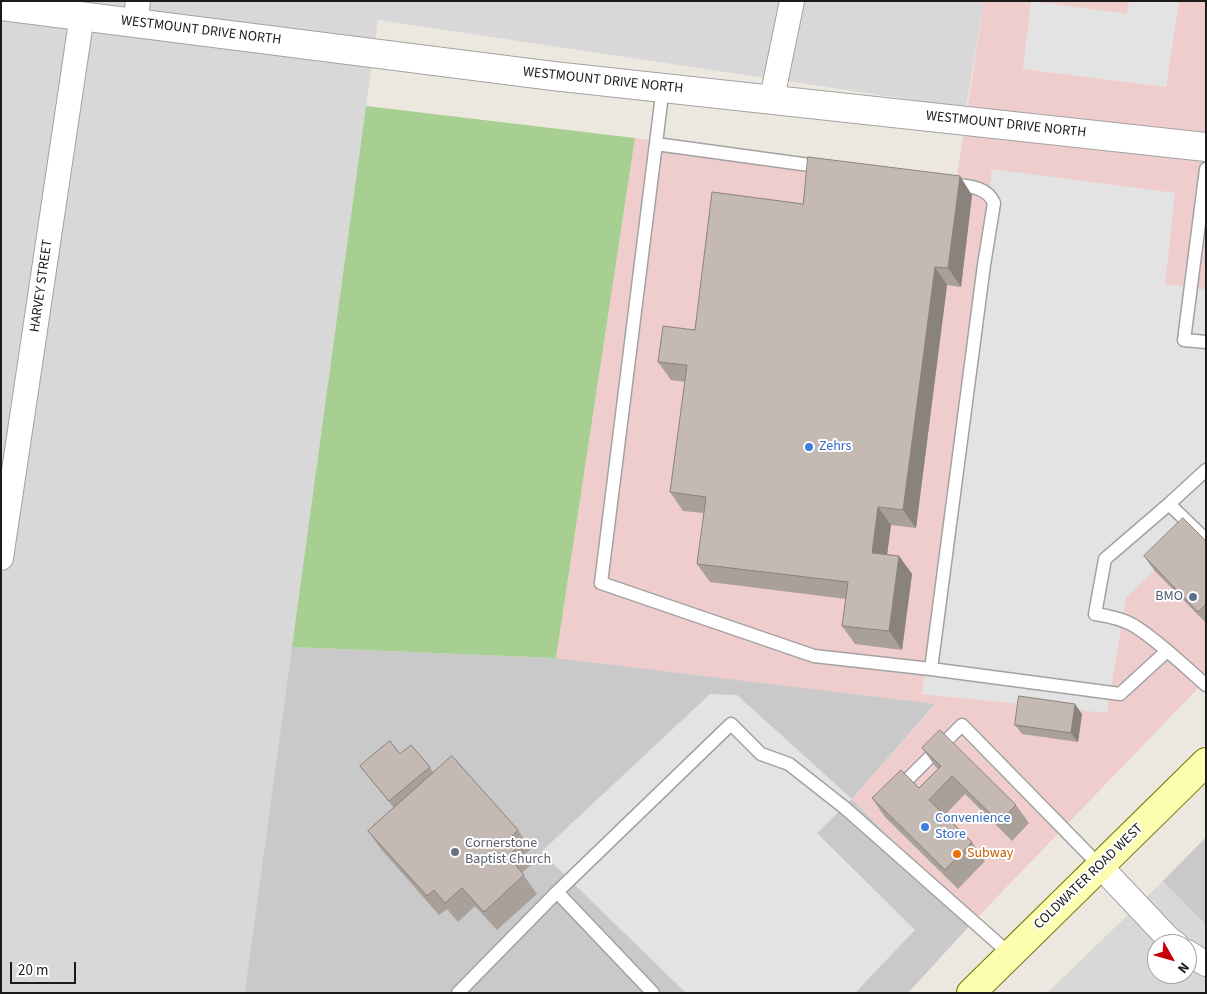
<!DOCTYPE html>
<style>
body{margin:0}
#map{position:relative;width:1207px;height:994px;overflow:hidden;background:#ede8df;font-family:"Source Sans 3",sans-serif}
canvas{display:block}
.frame{position:absolute;inset:0;border:2px solid #1b1b1b;pointer-events:none}
.north{position:absolute;left:1147px;top:934px;width:50px;height:50px;box-sizing:border-box;background:#fff;border:1px solid #a4a4a4;border-radius:50%;rotate:128deg;font-size:14px;font-weight:700;line-height:20px;text-align:center;color:#1b1b1b}
.north::after{content:'';display:block;margin:auto;width:18px;height:22px;background:#c60008;clip-path:polygon(50% 0,100% 100%,50% 72%,0 100%)}
.scale{position:absolute;left:10px;top:962px;width:66px;height:22px;box-sizing:border-box;border:2px solid #1b1b1b;border-top:0;padding-left:6px;font-size:15px;line-height:18px;white-space:nowrap;color:#1b1b1b;-webkit-text-stroke:4px #fff;paint-order:stroke}
</style>
<div id="map">
<canvas width="1207" height="994"></canvas>
<div class="frame"></div>
<div class="north">N</div>
<div class="scale">20 m</div>
</div>
<script>
const c = document.querySelector('canvas').getContext('2d');
c.lineJoin = 'round';
function fillPath(path, color) { c.fillStyle = color; c.fill(path, 'evenodd'); }
function stroke(path, color, width, dash) { c.strokeStyle = color; c.lineWidth = width; c.lineCap = dash ? 'butt' : 'round'; c.setLineDash(dash || []); c.stroke(path); }
function drawText(font, color, halo, rows, align = 'center') {
  c.font = font + ' "Source Sans 3",sans-serif'; c.lineWidth = 4; c.setLineDash([]); c.textBaseline = 'middle'; c.strokeStyle = halo; c.fillStyle = color; for (const [text, x, y, turn = 0] of rows) {
    c.save(); c.translate(x, y); c.rotate((+turn || 0) * Math.PI / 180); c.textAlign = isNaN(turn) ? turn : align; if (halo) c.strokeText(text, 0, 0); c.fillText(text, 0, 0); c.restore();
  }
}
fillPath(new Path2D(`
 M1 1H984L966 108 378 20 245 993H1Z
 M1163 881 1206 925V993H1047ZM1157 944H1187V974H1157Z`), '#d9d8d8');
fillPath(new Path2D(`
 M984 1H1206V680L972 923 852 799 935 705 556 658 635 138 956 183Z`), '#f0cdcd');
fillPath(new Path2D(`
 M292 647 556 658 935 704 852 799 972 923 908 993H251L245 991Z
 M1206 837V925L1163 881Z`), '#c9c9c9');
fillPath(new Path2D(`
 M366 106 635 138 556 658 292 647Z`), '#a6cf91');
fillPath(new Path2D(`
 M1031 1 1127 14 1129 1H1179L1166 87 1023 69Z
 M992 169 1175 193 1165 284 1206 290V529L1201 525 1126 598 1107 713 922 694Z
 M710 694 737 695 852 799 817 833 915 930 855 993H686L541 852Z`), '#e3e3e3');
const service = new Path2D(`
 M663 87 601 583 814 656 931 669
 M656 144 824 167
 M1206 169 1184 340 1206 342
 M951 184C967 186 987 186 994 203L984 265 931 669 1120 694 1167 651
 M1206 470 1169 504 1105 559 1095 614C1109 616 1124 619 1136 627 1161 643 1184 666 1206 685
 M1169 504 1206 540
 M904 783 962 725 1100 866
 M557 892 731 724 761 754 789 764 845 808 1010 954
 M458 993 557 892 653 993`);
const minor = new Path2D(`
 M135 23 138 1
 M772 98 792 1
 M1 558 82 15
 M1100 866 1169 939 1176 944
 M1187 952 1206 964`);
const tertiary = new Path2D(`
 M1 6 553 76 1206 147`);
const secondary = new Path2D(`
 M971 993 1206 762`);
stroke(service, '#a2a2a2', 15);
stroke(minor, '#a2a2a2', 26);
stroke(tertiary, '#a2a2a2', 30);
stroke(secondary, '#6b7400', 30);
stroke(service, '#fff', 12);
stroke(minor, '#fff', 24);
stroke(tertiary, '#fff', 28);
stroke(secondary, '#fcfdae', 28);
fillPath(new Path2D(`
 M972 195 961 287 947 285 916 528 891 525 887 554 899 556 912 574 902 650 855 644 842 626 846 599 710 582 697 564 704 513 683 511 670 492 685 382 671 380 658 362 695 330 803 204Z
 M1206 541V623L1154 570 1144 556Z
 M1082 714 1078 742 1022 734 1015 725Z
 M922 748 1016 805 1029 823 1012 841 965 794 945 815 972 842 985 861 958 889 885 817 872 798 919 788 938 769 935 766Z
 M400 754 430 767 433 772 518 830 531 849 526 853 533 863 522 873 537 894 497 930 475 906 458 922 447 909 439 915 381 849 368 831 394 808 367 775 360 766Z`), '#a9a09a');
fillPath(new Path2D(`
 M960 176 972 195 961 287 948 268Z
 M935 267 947 285 916 528 903 510Z
 M878 507 891 525 885 571 872 553Z
 M899 556 912 574 902 650 889 631Z
 M1075 704 1082 714 1078 742 1071 733Z`), '#8a827d');
const building = new Path2D(`
 M808 157 960 176 948 268 935 267 903 510 878 507 872 553 899 556 889 631 842 626 848 582 697 564 706 497 670 492 687 365 658 362 663 326 695 330 712 192 803 204Z
 M1183 518 1206 541V604L1198 612 1144 556Z
 M1019 696 1075 704 1071 733 1015 725Z
 M940 730 1016 805 999 822 952 776 929 800 972 842 945 870 872 798 901 770 919 788 941 766 922 748Z
 M390 741 400 754 411 745 430 767 389 801 360 766Z
 M452 756 518 830 512 836 520 845 508 856 524 875 484 912 462 888 445 903 434 890 427 896 368 831Z`);
fillPath(building, '#c5bab3');
stroke(building, '#8a827d', 1);
for (const [x, y, r, color] of [
 [809,447,5,"#3f7fe0"],
 [1193,597,5,"#5c6f8a"],
 [925,827,5,"#3f7fe0"],
 [455,852,5,"#6b7280"],
 [957,854,5,"#e8710a"]
]) { const dot = new Path2D(); dot.arc(x, y, r, 0, 2 * Math.PI); c.fillStyle = color; c.fill(dot); stroke(dot, '#fff', 2); }
drawText('14px', '#1b1b1b', '#fff', [
 ["WESTMOUNT DRIVE NORTH",201,31,7],
 ["WESTMOUNT DRIVE NORTH",603,81,6],
 ["WESTMOUNT DRIVE NORTH",1006,125,6],
 ["HARVEY STREET",42,286,-82],
 ["COLDWATER ROAD WEST",1089,877,-44]
]);
drawText('14px', '#366cbe', '#fff', [
 ["Zehrs",819,447],
 ["Convenience",935,819],
 ["Store",935,835]
], 'left');
drawText('14px', '#4e5e75', '#fff', [
 ["BMO",1183,597]
], 'right');
drawText('14px', '#5b616d', '#fff', [
 ["Cornerstone",465,844],
 ["Baptist Church",465,860]
], 'left');
drawText('14px', '#c56008', '#fff', [
 ["Subway",967,854]
], 'left');
</script>
